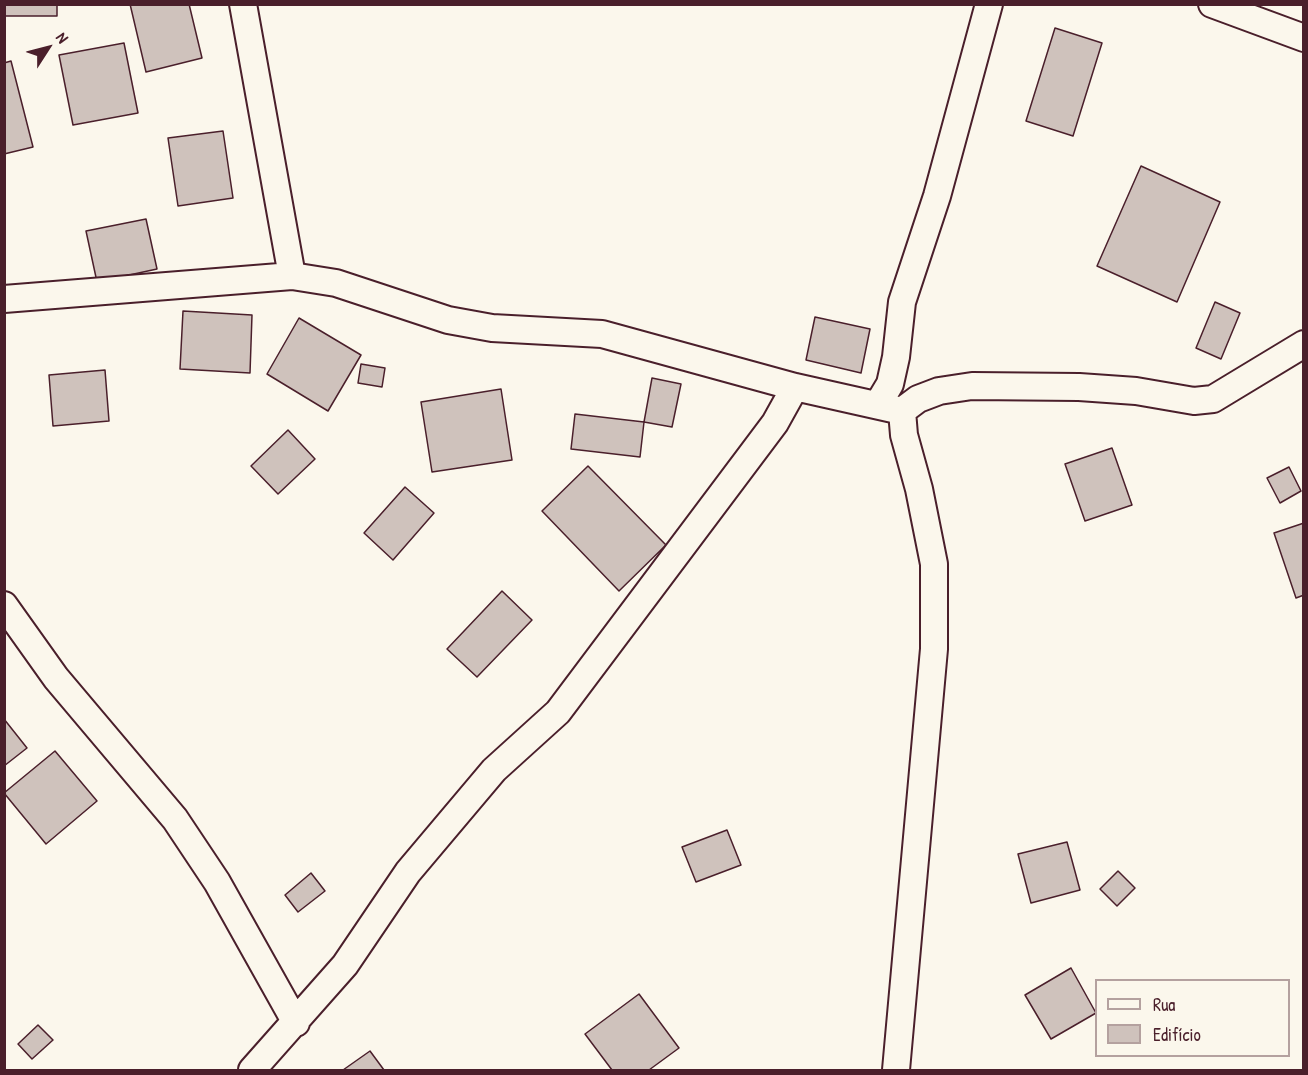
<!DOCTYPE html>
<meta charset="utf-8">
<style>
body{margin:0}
#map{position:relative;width:1308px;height:1075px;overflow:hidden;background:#fbf7ec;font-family:"Patrick Hand",sans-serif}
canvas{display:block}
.frame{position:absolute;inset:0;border:6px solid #4a1f2b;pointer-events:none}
.legend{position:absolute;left:1095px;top:979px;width:195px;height:78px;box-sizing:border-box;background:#fbf7ec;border:2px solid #b4a19f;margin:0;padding:8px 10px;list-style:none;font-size:18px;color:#4a1f2b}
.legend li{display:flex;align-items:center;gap:12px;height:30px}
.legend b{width:30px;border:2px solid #b4a19f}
.north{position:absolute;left:18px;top:18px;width:60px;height:60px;-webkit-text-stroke:4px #fbf7ec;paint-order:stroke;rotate:54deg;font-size:16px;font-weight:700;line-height:24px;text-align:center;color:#4a1f2b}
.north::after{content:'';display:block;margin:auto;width:21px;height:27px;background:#4a1f2b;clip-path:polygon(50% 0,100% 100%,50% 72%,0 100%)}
</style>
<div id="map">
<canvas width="1308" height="1075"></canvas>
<div class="frame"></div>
<ul class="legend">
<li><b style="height:8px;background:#fbf7ec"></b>Rua</li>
<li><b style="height:16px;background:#cfc2bc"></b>Edifício</li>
</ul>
<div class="north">N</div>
</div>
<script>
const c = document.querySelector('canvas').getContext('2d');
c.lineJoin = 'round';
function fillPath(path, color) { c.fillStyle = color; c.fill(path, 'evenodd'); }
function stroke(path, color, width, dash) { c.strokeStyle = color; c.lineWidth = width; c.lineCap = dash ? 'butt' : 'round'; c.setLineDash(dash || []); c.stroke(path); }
const building = new Path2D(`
 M4 4H57V16H4Z
 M130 4H189L202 58 146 72Z
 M1055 28 1102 43 1073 136 1026 121Z
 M124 43 138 113 73 125 59 55Z
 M11 61 33 147 4 154V63Z
 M223 131 233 198 178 206 168 138Z
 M1141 166 1220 202 1177 302 1097 266Z
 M146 219 157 269 97 282 86 231Z
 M1215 302 1240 313 1221 359 1196 348Z
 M183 311 252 315 250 373 180 369Z
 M815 317 870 329 861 373 806 360Z
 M299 318 361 355 328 411 267 374Z
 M361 364 385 368 382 387 358 383Z
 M105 370 109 421 53 426 49 375Z
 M652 378 681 384 672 427 644 422Z
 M501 389 512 460 432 472 421 402Z
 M575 414 644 422 640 457 571 449Z
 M288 430 315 459 278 494 251 466Z
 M1112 448 1132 505 1085 521 1065 464Z
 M588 466 666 545 619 591 542 511Z
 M1289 467 1301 491 1280 503 1267 478Z
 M405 487 434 513 393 560 364 533Z
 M1304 523V595L1296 598 1274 533Z
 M502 591 532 620 477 677 447 649Z
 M4 719 27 748 4 766Z
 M55 751 97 801 46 844 4 793Z
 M727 830 741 865 696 882 682 847Z
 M1067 842 1080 890 1031 903 1018 854Z
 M1118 871 1135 888 1117 906 1100 889Z
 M311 873 325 891 298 912 285 895Z
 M1071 968 1096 1013 1051 1039 1025 995Z
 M639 994 679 1048 649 1070H612L585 1034Z
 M38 1025 53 1040 32 1059 18 1044Z
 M370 1051 384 1070H343Z`);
fillPath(building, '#cfc2bc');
stroke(building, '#4a1f2b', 1.5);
const street = new Path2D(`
 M243 4 292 276
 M1212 4 1304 38
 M4 299 292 276 336 283 448 320 492 328 602 334 795 387 902 411
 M878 404 890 384 896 357 902 302 937 196 989 4
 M902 411 918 399 939 391 972 386 1079 387 1136 391 1194 401 1213 399 1304 344
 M4 605 56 678 175 819 217 882 296 1023
 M252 1070 345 965 408 872 494 770 558 712 775 423 795 387
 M896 1070 934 649V564L919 489 904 435 902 411`);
stroke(street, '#4a1f2b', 30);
stroke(street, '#fbf7ec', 26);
</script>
